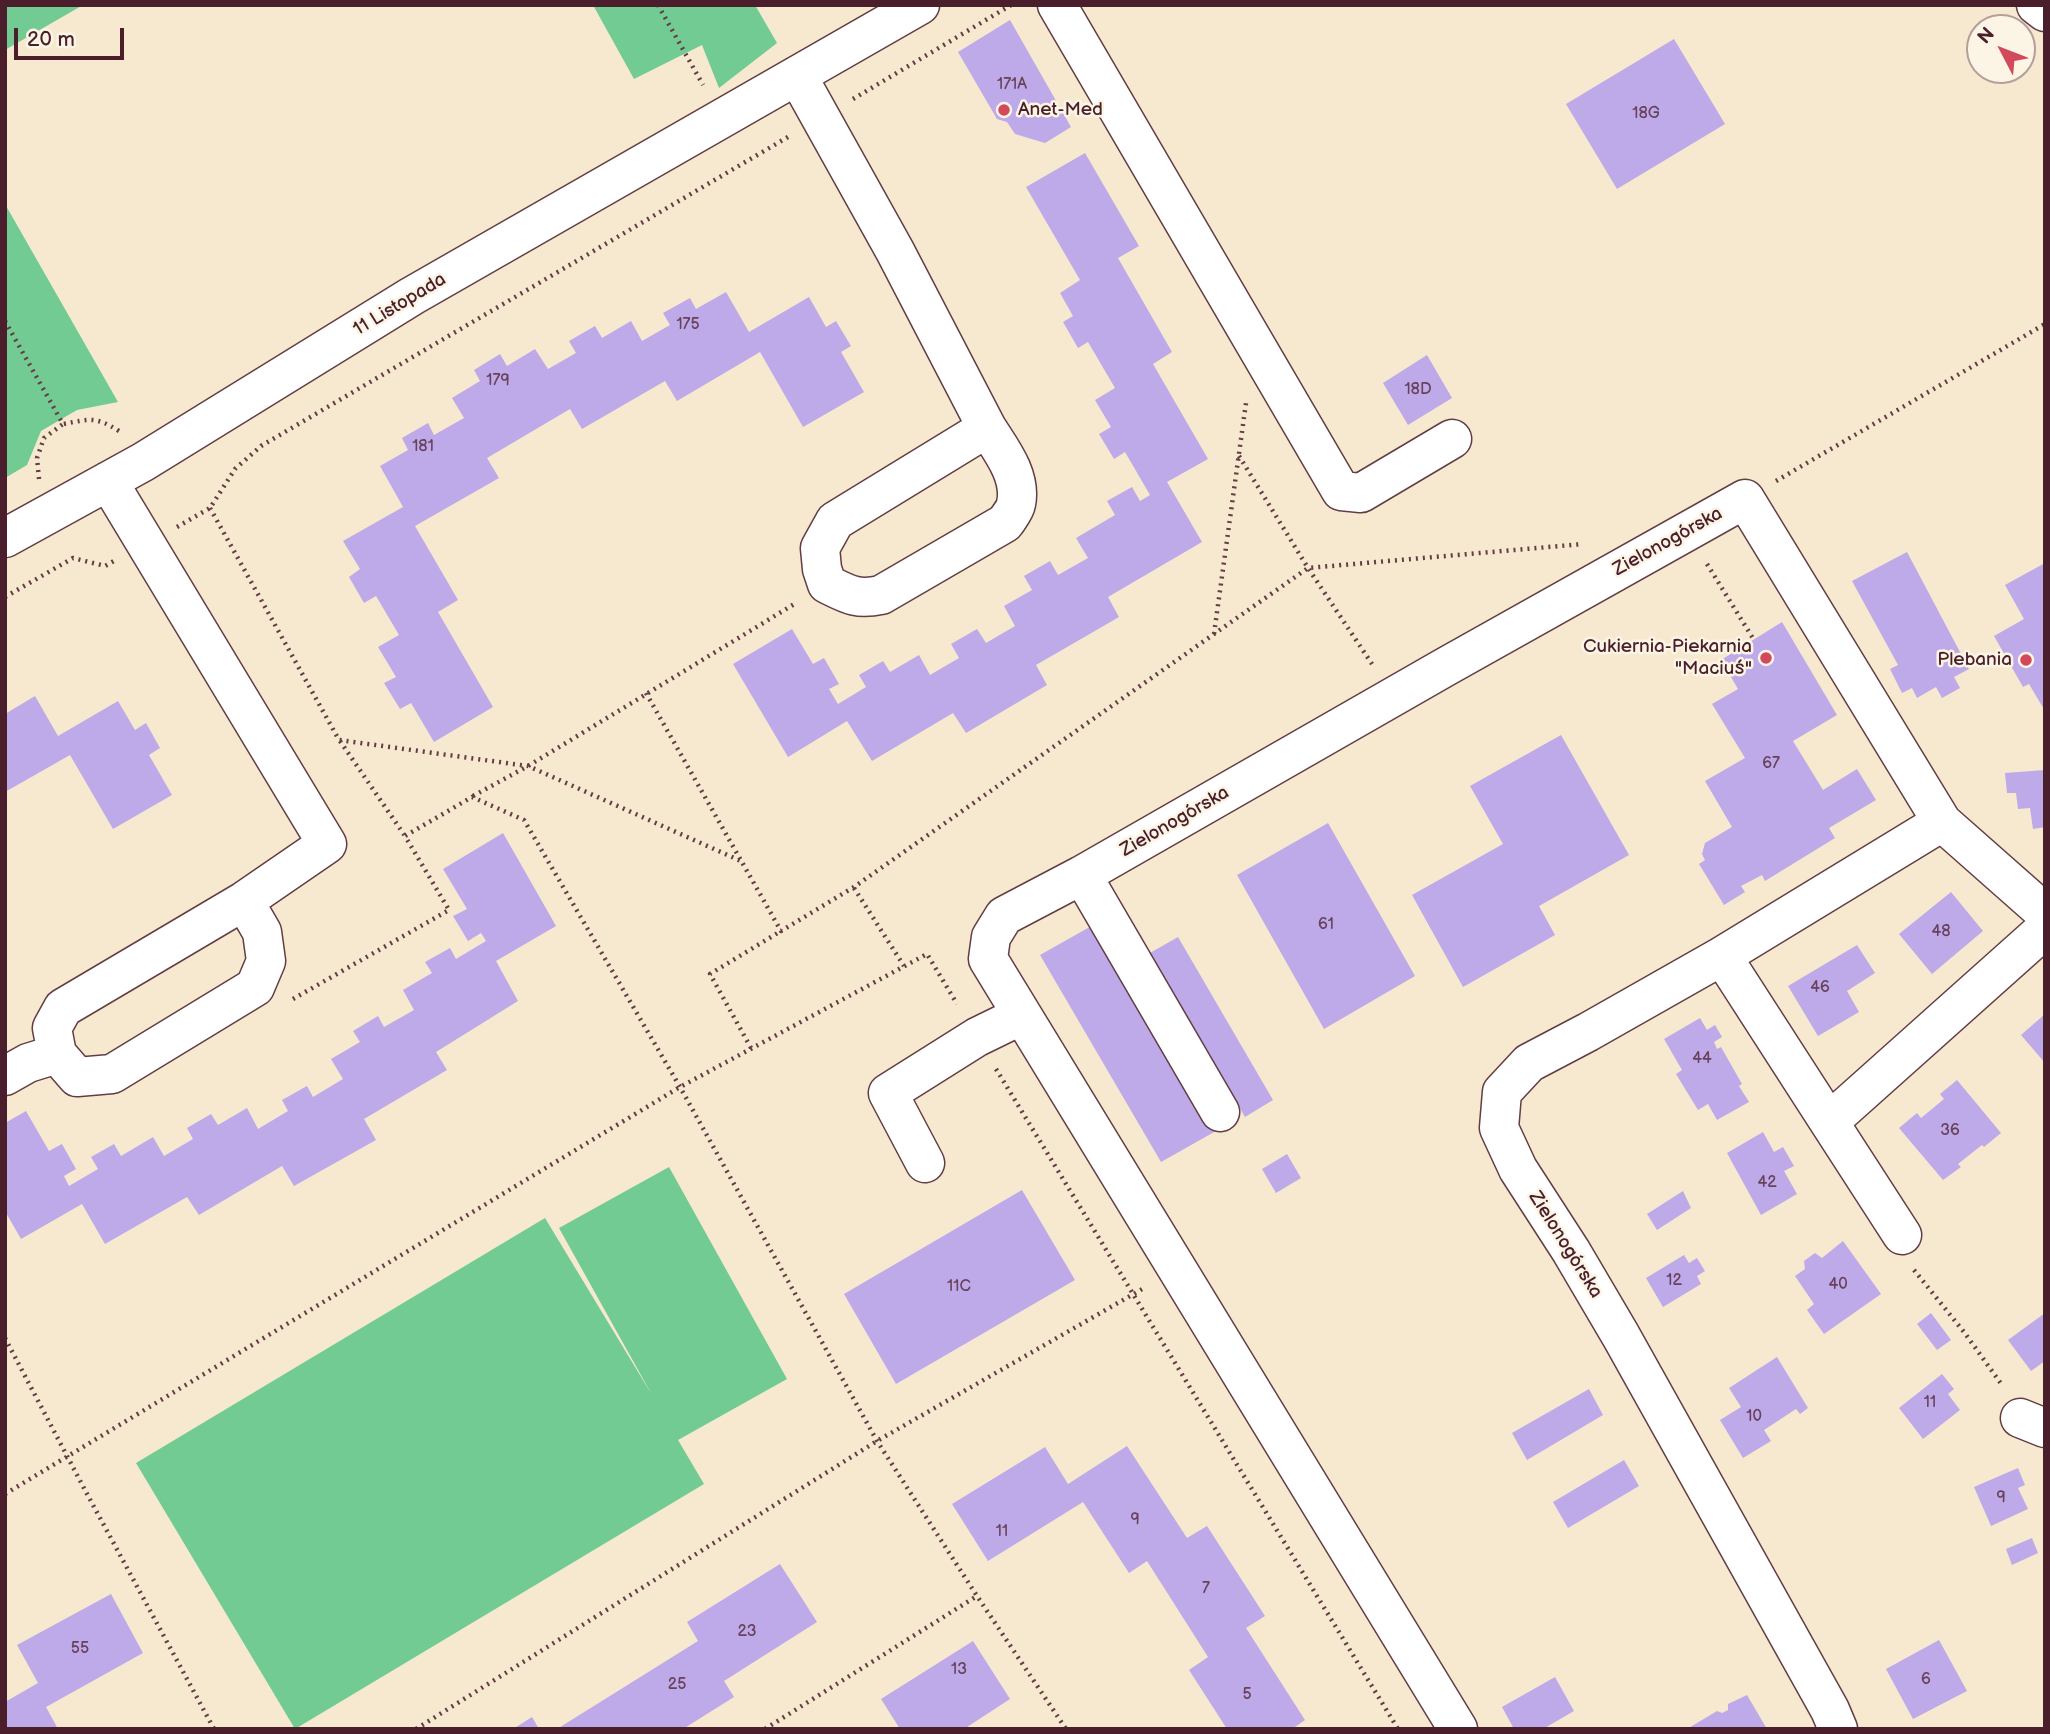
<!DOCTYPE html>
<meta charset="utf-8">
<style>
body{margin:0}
#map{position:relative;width:2050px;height:1734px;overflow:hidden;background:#f6e9d0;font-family:"Balsamiq Sans",sans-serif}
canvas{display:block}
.frame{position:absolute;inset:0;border:7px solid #4a1f2b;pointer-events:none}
.north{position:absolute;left:1966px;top:14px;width:70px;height:70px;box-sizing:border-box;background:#fcf5e5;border:2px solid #b59f9b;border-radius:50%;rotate:312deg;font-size:19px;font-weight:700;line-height:28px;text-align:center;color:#4a1f2b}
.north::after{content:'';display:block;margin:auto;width:24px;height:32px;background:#d1495b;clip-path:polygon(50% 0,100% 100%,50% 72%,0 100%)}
.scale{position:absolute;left:14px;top:28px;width:110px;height:32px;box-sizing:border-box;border:4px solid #4a1f2b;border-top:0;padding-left:9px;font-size:21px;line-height:24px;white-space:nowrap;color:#4a1f2b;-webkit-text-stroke:5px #fcf5e5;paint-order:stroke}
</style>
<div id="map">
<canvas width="2050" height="1734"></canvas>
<div class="frame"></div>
<div class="north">N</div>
<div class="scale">20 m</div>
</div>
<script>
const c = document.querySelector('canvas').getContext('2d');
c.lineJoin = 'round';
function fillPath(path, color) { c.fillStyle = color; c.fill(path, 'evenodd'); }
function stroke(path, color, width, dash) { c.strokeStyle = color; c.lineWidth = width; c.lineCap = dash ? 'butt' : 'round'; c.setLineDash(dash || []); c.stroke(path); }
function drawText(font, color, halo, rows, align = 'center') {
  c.font = font + ' "Balsamiq Sans",sans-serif'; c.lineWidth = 5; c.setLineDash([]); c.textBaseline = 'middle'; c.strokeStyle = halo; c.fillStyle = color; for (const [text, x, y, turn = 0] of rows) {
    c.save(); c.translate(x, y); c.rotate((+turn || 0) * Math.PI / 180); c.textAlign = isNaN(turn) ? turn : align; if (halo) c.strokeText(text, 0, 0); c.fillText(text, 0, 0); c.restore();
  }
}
fillPath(new Path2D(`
 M5 5H83L5 50Z
 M593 5H755L777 43 719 88 702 45 634 79Z
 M5 204 118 402 77 410 41 431 27 465 5 478Z
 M669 1167 787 1379 678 1440 704 1484 295 1729 136 1463 545 1218 652 1395 559 1228Z`), '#71cb92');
fillPath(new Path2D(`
 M1010 20 1071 127 1045 143 1015 134 1007 122 997 119 958 52Z
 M1674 39 1725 124 1617 189 1566 104Z
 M1085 153 1139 246 1118 258 1172 352 1153 364 1208 459 1167 482 1202 542 1108 597 1119 617 1036 665 1047 685 966 733 953 713 872 761 847 721 788 757 733 664 792 629 813 664 824 658 839 684 829 689 838 704 866 687 859 675 883 661 890 672 919 655 930 675 959 658 951 644 977 629 986 643 1015 626 1004 606 1032 590 1024 576 1050 561 1058 575 1088 558 1076 538 1115 515 1107 501 1132 487 1140 501 1150 495 1125 452 1114 459 1099 434 1111 427 1095 400 1115 388 1088 342 1078 348 1063 322 1073 316 1060 293 1080 280 1026 187Z
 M726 292 749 332 809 297 826 327 836 321 851 346 841 352 864 392 803 427 760 352 677 401 665 381 582 429 570 409 487 458 499 478 415 526 458 600 438 612 493 707 434 742 411 703 400 709 384 683 396 677 378 647 399 635 376 596 364 603 349 577 360 569 343 541 403 507 380 466 408 450 402 438 428 423 434 435 464 418 452 398 480 381 474 370 500 354 507 366 535 349 548 369 576 353 569 341 595 326 602 338 631 321 642 341 670 325 663 313 690 298 696 309Z
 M1427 355 1452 398 1408 425 1383 383Z
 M1907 552 1969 669 1954 677 1960 688 1942 698 1936 687 1917 698 1912 688 1902 693 1890 669 1898 665 1852 581Z
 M2045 563V711L2029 684 2023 687 1994 636 2024 619 2005 585Z
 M1782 622 1837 715 1793 741 1823 790 1857 769 1876 800 1829 828 1835 838 1765 881 1762 875 1741 886 1745 892 1724 905 1699 864 1705 860 1702 854 1705 843 1732 827 1705 781 1745 758 1712 704 1738 689 1721 660Z
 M35 696 58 736 118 701 135 730 146 723 160 748 149 755 172 795 113 829 70 755 5 792V714Z
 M1561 735 1629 855 1539 906 1555 935 1463 987 1412 895 1503 844 1470 786Z
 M2045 770V827L2033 829 2030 808 2018 809 2016 793H2007L2005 773Z
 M1328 823 1415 976 1324 1029 1237 875Z
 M503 833 556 926 496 961 518 1001 436 1052 447 1070 364 1119 376 1140 294 1186 282 1166 199 1215 187 1197 105 1244 82 1204 21 1239 5 1211V1123L26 1111 49 1151 62 1144 76 1169 64 1176 69 1186 98 1169 91 1157 114 1144 121 1156 153 1137 164 1156 193 1139 187 1128 211 1114 218 1125 247 1108 258 1129 288 1111 282 1100 307 1086 313 1097 343 1079 331 1059 360 1042 353 1031 378 1016 384 1027 414 1010 403 990 432 973 425 962 450 948 456 959 486 941 481 933 468 941 453 916 467 909 443 869Z
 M1951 892 1983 931 1932 974 1899 934Z
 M1095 924 1216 1131 1161 1162 1040 955Z
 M1178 937 1273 1100 1245 1117 1150 953Z
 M1857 945 1875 973 1847 991 1859 1012 1818 1036 1788 986Z
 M2045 1014V1063L2021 1035Z
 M1700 1018 1707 1030 1715 1025 1722 1037 1714 1042 1717 1049 1721 1047 1742 1084 1739 1086 1749 1102 1717 1120 1708 1104 1698 1110 1676 1074 1682 1070 1664 1039Z
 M1957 1080 2001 1133 1984 1147 1982 1145 1958 1164 1961 1167 1943 1180 1899 1128 1917 1113 1921 1118 1944 1099 1940 1094Z
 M1763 1132 1774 1152 1783 1147 1794 1166 1784 1171 1797 1194 1761 1215 1727 1153Z
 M1287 1154 1301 1178 1276 1193 1262 1169Z
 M1022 1190 1075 1280 896 1384 844 1294Z
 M1683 1191 1691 1208 1657 1230 1647 1214Z
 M1843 1241 1881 1294 1824 1334 1807 1310 1814 1304 1795 1276 1805 1269 1804 1261 1815 1253 1822 1258Z
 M1684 1255 1689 1263 1697 1258 1705 1271 1697 1276 1701 1284 1663 1307 1646 1278Z
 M1931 1313 1951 1340 1937 1350 1917 1324Z
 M2045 1313V1361L2031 1371 2008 1340Z
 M1777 1357 1808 1408 1800 1414 1796 1409 1764 1430 1771 1441 1743 1458 1720 1420 1741 1407 1729 1388Z
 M1942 1374 1954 1389 1948 1394 1960 1410 1923 1439 1899 1408Z
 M1589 1389 1603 1415 1527 1460 1512 1433Z
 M1127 1446 1187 1538 1207 1526 1265 1616 1246 1628 1305 1720 1292 1729H1227L1189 1670 1208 1657 1147 1561 1129 1573 1083 1502 988 1561 952 1504 1045 1447 1068 1484Z
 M1624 1460 1639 1486 1568 1528 1553 1502Z
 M2018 1468 2025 1485 2018 1488 2028 1509 1991 1526 1974 1487Z
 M2032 1538 2038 1553 2012 1565 2006 1549Z
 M780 1564 817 1622 724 1681 734 1697 683 1729H557L698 1641 687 1622Z
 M111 1594 143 1653 46 1707 58 1729H5V1702L38 1683 17 1645Z
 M1939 1640 1967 1691 1913 1719 1886 1669Z
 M973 1641 1010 1699 964 1729H900L881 1699Z
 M1555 1677 1574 1711 1543 1729H1514L1502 1707Z
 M1747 1695 1767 1729H1687L1717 1711 1722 1713 1728 1710V1704Z
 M532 1717 539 1729H513Z`), '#bea9e9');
const minor = new Path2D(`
 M1057 5 1341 491 1361 493 1452 439
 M2036 5 2045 12
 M798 77 895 251 987 428 835 521 820 548 822 569 827 584C849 595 857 600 881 595L1005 523C1009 517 1015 510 1016 504 1022 476 1001 450 987 428
 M108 481 327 844 244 901 63 1008 52 1028 57 1054 77 1077 112 1074 255 987 266 961 262 932 244 901
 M5 538 143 462 412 296 920 5
 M1942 822 2045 913
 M1082 875 1220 1112
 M1722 956 1829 1122 2045 929
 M5 1076 28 1063 57 1054
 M1829 1122 1902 1235
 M925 1163 888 1093 977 1037 1022 1015
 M2020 1418 2045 1428
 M1458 1729 988 959 991 937 1004 916 1082 875 1447 666 1745 499 1942 822 1722 956 1588 1032 1529 1063 1502 1092 1499 1128 1518 1169 1571 1251 1621 1336 1830 1710 1838 1729`);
stroke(minor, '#643d44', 41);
stroke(new Path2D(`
 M658 5 703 85
 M853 99 1011 5
 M5 321 63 424C90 419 95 416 119 431
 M1239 456 1308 568 1374 667
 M39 479 37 458 44 438 63 424
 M1776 481 2045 324
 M210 508 339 740 528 766 741 861
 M177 527 210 508 235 469 261 446 788 137
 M1707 564 1754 640
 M5 597 73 558 105 566 114 561
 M1214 634 1246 403
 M646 693 781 931 854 887 1308 568 1583 544
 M340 741 405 836
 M473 796 528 766 796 603
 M854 888 904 966
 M293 999 449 910 405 836 472 797 524 820 680 1087 877 1441 977 1596 1066 1729
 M751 1048 710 974 781 931
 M996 1069 1398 1729
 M1914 1270 1964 1332 2002 1385
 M5 1338 86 1492 214 1729
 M5 1494 680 1087 927 954 957 1004
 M416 1729 877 1441 1144 1288
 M765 1729 977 1596`), '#643d44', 4.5, [2, 5]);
stroke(minor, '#fff', 38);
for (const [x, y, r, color] of [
 [1004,110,7,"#d1495b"],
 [1766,658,7,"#d1495b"],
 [2026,660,7,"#d1495b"]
]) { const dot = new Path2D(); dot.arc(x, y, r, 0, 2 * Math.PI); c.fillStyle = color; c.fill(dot); stroke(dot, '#fcf5e5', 2.5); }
drawText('16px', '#67425a', null, [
 ["171A",1012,85],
 ["18G",1646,114],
 ["175",688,325],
 ["179",498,381],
 ["18D",1418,390],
 ["181",423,447],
 ["67",1771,764],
 ["61",1326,925],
 ["48",1941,932],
 ["46",1820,988],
 ["44",1702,1059],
 ["36",1950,1131],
 ["42",1767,1183],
 ["12",1674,1281],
 ["40",1838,1285],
 ["11C",959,1287],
 ["11",1930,1403],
 ["10",1754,1417],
 ["9",2001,1498],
 ["9",1135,1520],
 ["11",1002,1532],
 ["7",1206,1589],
 ["23",747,1632],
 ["55",80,1649],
 ["13",959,1670],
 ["6",1926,1680],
 ["25",677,1685],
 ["5",1247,1695]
]);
drawText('19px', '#4a1f2b', '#fcf5e5', [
 ["Anet-Med",1018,110,"left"],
 ["Cukiernia-Piekarnia",1752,647],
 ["\"Maciuś\"",1752,669],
 ["Plebania",2012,660]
], 'right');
drawText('19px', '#4a1f2b', '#fcf5e5', [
 ["11 Listopada",400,305,-31],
 ["Zielonogórska",1668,542,-29],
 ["Zielonogórska",1175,822,-30],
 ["Zielonogórska",1565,1245,58]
]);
</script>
